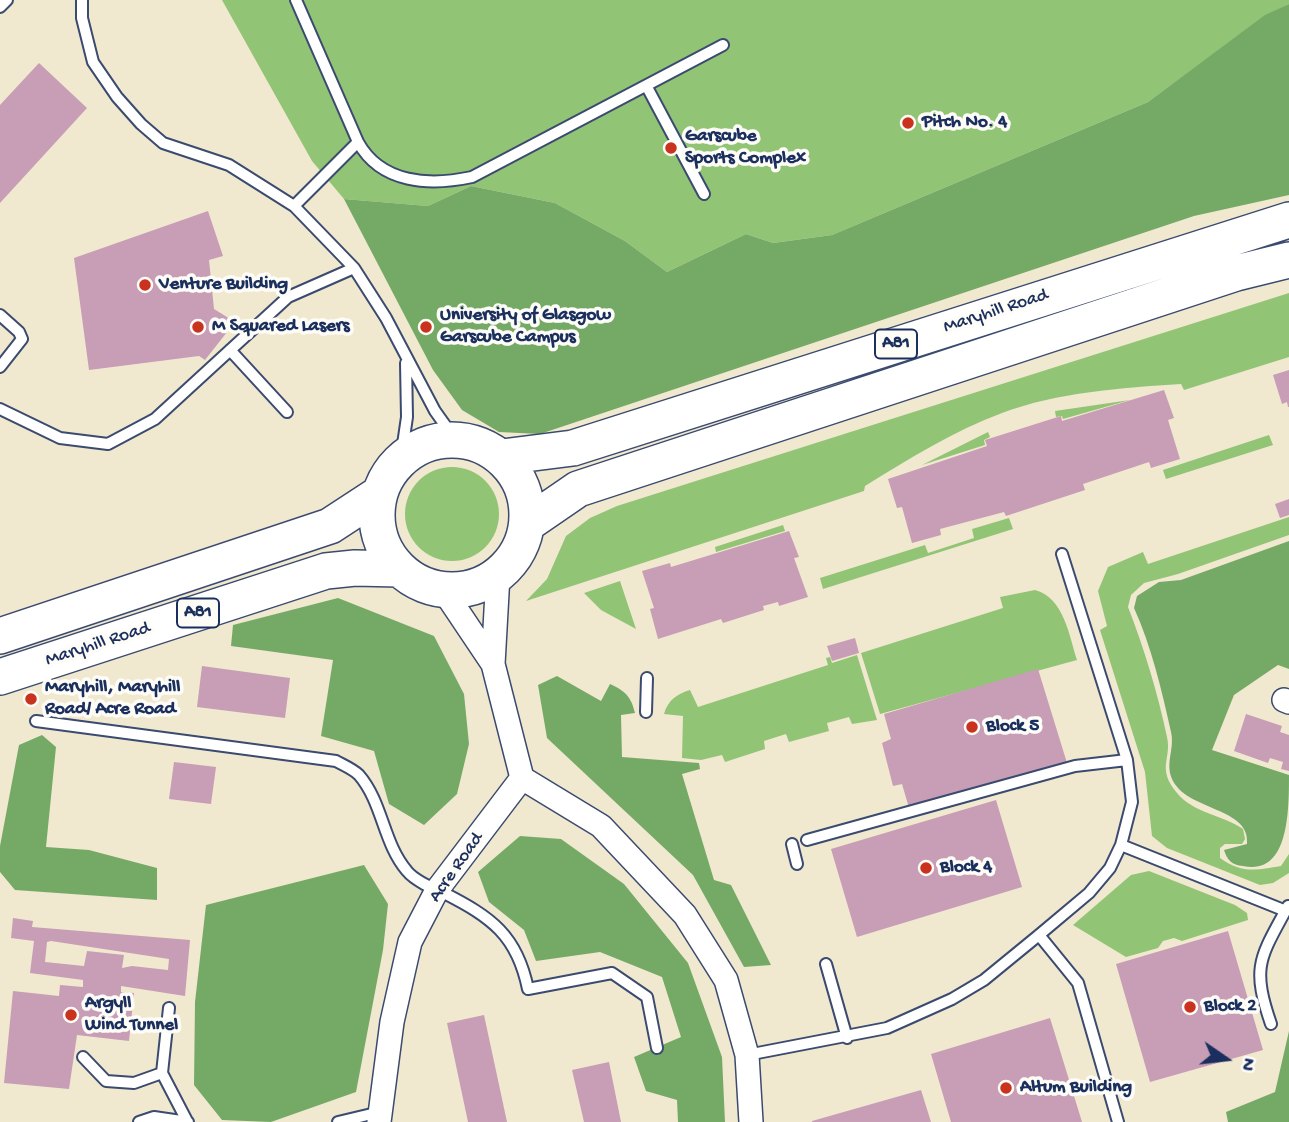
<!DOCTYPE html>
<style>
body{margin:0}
#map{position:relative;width:1289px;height:1122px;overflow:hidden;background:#f1e8d0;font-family:"Gochi Hand",sans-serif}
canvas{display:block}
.north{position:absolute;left:1191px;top:1024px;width:70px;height:70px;-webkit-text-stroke:5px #fdfcf7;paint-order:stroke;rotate:104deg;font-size:19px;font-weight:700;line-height:28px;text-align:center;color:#1b2f5e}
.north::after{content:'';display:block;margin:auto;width:24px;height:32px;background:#1b2f5e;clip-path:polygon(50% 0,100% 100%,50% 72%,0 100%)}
</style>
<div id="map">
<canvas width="1289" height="1122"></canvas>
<div class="north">N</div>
</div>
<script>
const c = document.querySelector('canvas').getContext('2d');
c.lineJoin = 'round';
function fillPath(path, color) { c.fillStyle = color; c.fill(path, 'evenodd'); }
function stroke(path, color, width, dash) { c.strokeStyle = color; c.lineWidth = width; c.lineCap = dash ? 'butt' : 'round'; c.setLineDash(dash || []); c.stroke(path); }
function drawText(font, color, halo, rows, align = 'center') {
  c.font = font + ' "Gochi Hand",sans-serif'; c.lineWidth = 7; c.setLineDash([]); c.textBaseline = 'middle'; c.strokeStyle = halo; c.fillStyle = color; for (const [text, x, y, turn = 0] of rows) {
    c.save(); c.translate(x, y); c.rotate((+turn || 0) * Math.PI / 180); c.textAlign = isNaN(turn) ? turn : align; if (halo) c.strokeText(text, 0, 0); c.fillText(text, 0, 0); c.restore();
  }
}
fillPath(new Path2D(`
 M222 0H1289V4L1265 16 1148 102 832 235 773 243 746 234 667 272 625 241 555 203 471 186 428 206 344 199 312 161Z
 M1289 293V357L1184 390 1181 384C1121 388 1058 392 1002 413 953 431 909 459 865 486L864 491 526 601 547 579 566 536 590 518 617 506Z
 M1130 400 1063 419 1062 416 1056 417 1055 411Z
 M988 432 990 437 984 440 985 445 922 465Z
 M1269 435 1273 445 1166 479 1163 470Z
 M405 514a47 47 0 1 1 94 0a47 47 0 1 1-94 0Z
 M1289 517V535L1178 574 1144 583 1131 595 1128 607C1144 648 1158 694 1167 737 1172 759 1156 768 1177 793 1193 813 1223 815 1243 829L1245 839 1242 844H1225L1220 848V858C1242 874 1256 870 1281 866L1289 854V873L1273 883 1260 885 1167 848 1152 836 1145 772 1100 630 1107 626 1098 591 1108 567 1143 552 1148 564Z
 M1009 518 1013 529 823 589 820 578 925 545 928 553 974 538 972 529Z
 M783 525 785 531 716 552 715 547Z
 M620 581 636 629 601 610 584 593Z
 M1035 590C1064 598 1069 635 1077 660L880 714 861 653 1003 608 1000 597Z
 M857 655 877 720 852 724 849 717 827 723 829 731 789 742 786 734 764 741 765 749 725 762 722 755 701 760 682 758 683 716 664 714C668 700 677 694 690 690L698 707 828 665 826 658 830 657 832 663Z
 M1149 871 1235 905 1247 913 1248 920 1182 941 1174 938 1163 941 1158 948 1126 957 1073 925 1131 875Z`), '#92c475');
fillPath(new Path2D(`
 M1289 4V195L1194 216 540 434 499 432 462 410 433 370 344 199 428 206 471 186 555 203 625 241 667 272 746 234 773 243 832 235 1148 102 1265 15Z
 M1289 541V669L1278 665 1234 695 1212 750 1289 775C1289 811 1289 876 1243 866 1232 865 1227 860 1224 850L1247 844C1251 807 1186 811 1172 779 1165 762 1175 749 1171 732 1162 691 1151 645 1134 608L1137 596 1159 582 1181 580Z
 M338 598 434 636 464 694 469 744 457 794 424 825 389 804 374 751 321 736 333 660 231 646 233 625Z
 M557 676 601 701 610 684C625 691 631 696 635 713L621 715 622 757 699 763 700 769 682 774 714 880 731 885 771 965 744 967 693 875 547 738 538 685Z
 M42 735 56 747 46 847 89 850 157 868V900L15 890 0 872V846L19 745Z
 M520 836 561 839 624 884 688 963 722 1057 725 1122H678L677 1100 646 1091 634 1057 681 1037 662 977 600 952 536 961 524 930 489 902 478 872Z
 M364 865 388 904 383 950 356 1092 271 1122 222 1120 194 1085 195 1002 206 905Z
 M1289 1031V1122H1228L1226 1112 1275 1092Z`), '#75aa66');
fillPath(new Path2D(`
 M39 63 87 108 0 203V105Z
 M208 211 223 256 209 260 214 309 235 322 205 360 199 356 89 370 74 258Z
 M1289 370V407H1288L1287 402 1282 404 1273 375Z
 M1164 390 1174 418 1168 420 1180 459 1151 468 1149 462 1083 484 1085 490 1006 516 1004 512 940 529 941 535 912 543 902 507 897 508 888 479 987 446 985 440 1061 416 1062 421Z
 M1289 499V515L1280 518 1275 504Z
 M789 531 799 557 794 558 808 597 779 606 778 602 763 606 764 610 723 623 721 619 658 639 650 609 654 608 642 571 670 563 671 567Z
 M855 638 859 653 832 661 827 646Z
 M202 666 290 678 285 718 197 707Z
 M1038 669 1067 763 909 808 902 784 893 786 882 743 891 739 884 714Z
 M1246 714 1282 726 1280 732 1289 735V771L1281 769 1283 762 1270 758 1268 763 1234 751Z
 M174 762 216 767 211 804 169 799Z
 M996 800 1022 887 857 937 831 849Z
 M13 918 33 921 32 927 190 940 185 996 121 986V992L134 993 129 1041 77 1035 69 1089 4 1083 13 991 59 996 60 985 83 987V980L30 973 34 941 11 938ZM51 941 169 959 168 970 132 966 122 968 124 955 87 951 84 966 45 962 47 942Z
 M1228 931 1263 1050 1150 1082 1116 964Z
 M484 1015 507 1122H468L447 1023Z
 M1050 1018 1082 1122H951L931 1054Z
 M609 1062 621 1122H584L572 1070Z
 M921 1090 931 1122H812V1121Z`), '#c89db6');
const service = new Path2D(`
 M82 0V18L93 62 117 97 141 124 163 143 229 165 294 206 354 268 386 318 435 411 455 439
 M0 7 7 0
 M647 87 704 194
 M358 142C381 184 430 186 472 177L723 45
 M294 206 358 142 296 0
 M0 315 19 332 22 339 0 367
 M230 350 287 412
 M0 409 60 438 108 444 155 419 288 297 354 268
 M401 458 407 417 406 363
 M646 712 647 678
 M36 721 336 761C343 765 353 769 359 775 383 803 383 843 407 871 415 881 432 888 444 893 491 917 517 935 528 989L612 973 647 997 657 1048
 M807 840 1075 766 1127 760
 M792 844 797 864
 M1121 845 1286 911
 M1039 935 1078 983 1118 1122
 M826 964 847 1038
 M169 1008 162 1073 187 1121
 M1271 1024C1251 966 1260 958 1288 906
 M747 1055 887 1028 952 999 984 980 1039 935 1089 893 1110 868 1121 845 1132 802 1127 760 1062 554
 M83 1057 106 1081 134 1083 162 1073
 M139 1122 154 1117 188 1122
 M338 1122 380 1112`);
const minor = new Path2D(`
 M498 575 493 664 522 778
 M444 591 493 664
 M1284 700 1289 702
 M522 778 601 826 685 915 726 980 747 1055 751 1122
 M379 1122 392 1022 410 942 437 890 522 778`);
const primary = new Path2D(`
 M377 515a75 75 0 1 1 150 0a75 75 0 1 1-150 0Z
 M502 457 573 448 1289 220
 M527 524 578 489 1236 273 1289 260
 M0 636 330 526 379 494
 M0 677 326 571 355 568 399 569`);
stroke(service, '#3b4b6f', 14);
stroke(minor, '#3b4b6f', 26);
stroke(primary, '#3b4b6f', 38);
stroke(service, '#fff', 10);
stroke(minor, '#fff', 23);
stroke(primary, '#fff', 35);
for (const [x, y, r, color] of [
 [908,123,7,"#c8321e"],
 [671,148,7,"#c8321e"],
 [145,285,7,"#c8321e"],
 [198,327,7,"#c8321e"],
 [426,327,7,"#c8321e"],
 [31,699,7,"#c8321e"],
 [972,727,7,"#c8321e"],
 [926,868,7,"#c8321e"],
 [1190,1007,7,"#c8321e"],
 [71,1015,7,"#c8321e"],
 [1006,1088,7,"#c8321e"]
]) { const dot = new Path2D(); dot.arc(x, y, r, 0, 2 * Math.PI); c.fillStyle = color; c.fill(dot); stroke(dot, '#fdfcf7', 2.5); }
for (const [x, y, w] of [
 [896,344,42],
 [198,613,42]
]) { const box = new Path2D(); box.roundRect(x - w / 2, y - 14.5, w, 29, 5); c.fillStyle = '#fdfcf7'; c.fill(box); stroke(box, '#1b2f5e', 2); }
drawText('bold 18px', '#1b2f5e', null, [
 ["A81",896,344],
 ["A81",198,613]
]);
drawText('bold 19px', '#1b2f5e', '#fdfcf7', [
 ["Pitch No. 4",922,123],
 ["Garscube",685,137],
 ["Sports Complex",685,159],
 ["Venture Building",159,285],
 ["University of Glasgow",440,316],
 ["Garscube Campus",440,338],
 ["M Squared Lasers",212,327],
 ["Maryhill, Maryhill",45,688],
 ["Road/ Acre Road",45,710],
 ["Block 5",986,727],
 ["Block 4",940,868],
 ["Argyll",85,1004],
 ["Wind Tunnel",85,1026],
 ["Block 2",1204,1007],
 ["Altum Building",1020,1088]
], 'left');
drawText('19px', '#1b2f5e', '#fdfcf7', [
 ["Maryhill Road",996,312,-18],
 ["Maryhill Road",98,645,-18],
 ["Acre Road",457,868,-55]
]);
</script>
